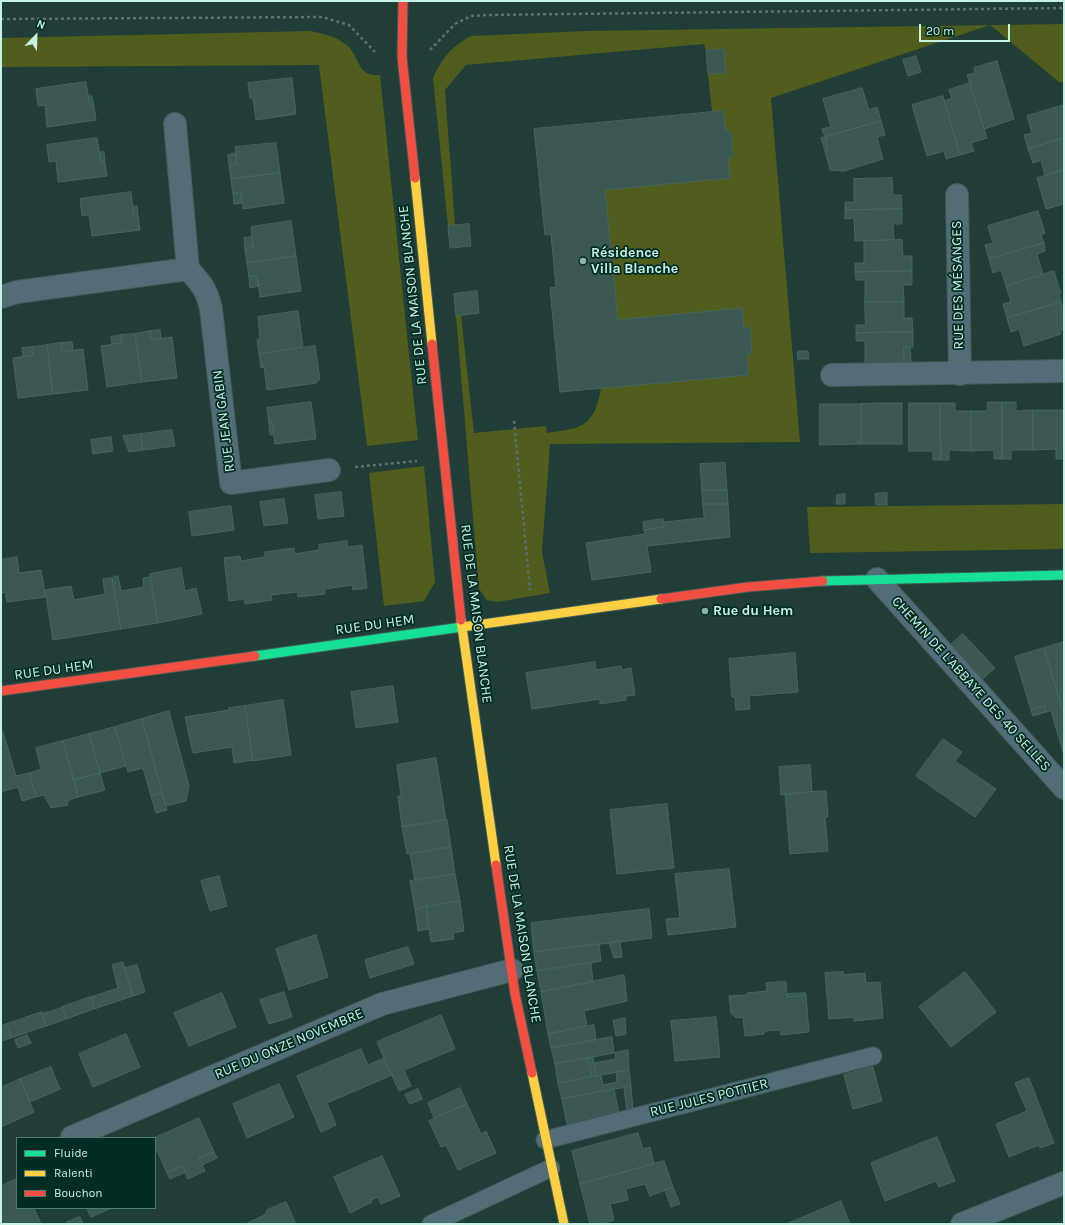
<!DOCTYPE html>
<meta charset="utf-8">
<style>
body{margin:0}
#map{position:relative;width:1065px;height:1225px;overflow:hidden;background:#213d37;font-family:Karla,sans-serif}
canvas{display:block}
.frame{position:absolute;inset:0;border:2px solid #c6f2e6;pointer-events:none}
.legend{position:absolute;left:16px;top:1137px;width:140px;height:72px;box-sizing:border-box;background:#022d25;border:1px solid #507c72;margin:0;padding:5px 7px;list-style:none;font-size:12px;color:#c6f2e6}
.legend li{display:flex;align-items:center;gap:8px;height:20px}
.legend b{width:20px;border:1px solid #507c72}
.north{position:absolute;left:16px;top:16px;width:40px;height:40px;-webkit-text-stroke:3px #022d25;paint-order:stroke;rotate:23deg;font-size:11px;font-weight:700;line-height:16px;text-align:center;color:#c6f2e6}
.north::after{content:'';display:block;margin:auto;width:14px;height:18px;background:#c6f2e6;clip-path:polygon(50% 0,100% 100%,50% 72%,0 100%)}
.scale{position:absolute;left:919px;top:24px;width:91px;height:18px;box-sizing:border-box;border:2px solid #c6f2e6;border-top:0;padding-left:5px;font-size:12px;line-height:14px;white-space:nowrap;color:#c6f2e6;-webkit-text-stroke:3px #022d25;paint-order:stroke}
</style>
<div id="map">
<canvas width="1065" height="1225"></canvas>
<div class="frame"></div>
<ul class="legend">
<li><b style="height:5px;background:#16e098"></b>Fluide</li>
<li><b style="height:5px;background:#ffcf43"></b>Ralenti</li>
<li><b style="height:5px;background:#f24e42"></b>Bouchon</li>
</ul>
<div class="north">N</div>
<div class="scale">20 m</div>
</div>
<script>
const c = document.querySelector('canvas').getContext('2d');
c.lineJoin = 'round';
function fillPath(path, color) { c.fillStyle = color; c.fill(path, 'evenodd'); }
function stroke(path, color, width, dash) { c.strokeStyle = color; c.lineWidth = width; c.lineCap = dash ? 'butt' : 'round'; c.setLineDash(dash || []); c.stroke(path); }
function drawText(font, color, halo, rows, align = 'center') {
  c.font = font + ' Karla,sans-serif'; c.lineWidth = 3.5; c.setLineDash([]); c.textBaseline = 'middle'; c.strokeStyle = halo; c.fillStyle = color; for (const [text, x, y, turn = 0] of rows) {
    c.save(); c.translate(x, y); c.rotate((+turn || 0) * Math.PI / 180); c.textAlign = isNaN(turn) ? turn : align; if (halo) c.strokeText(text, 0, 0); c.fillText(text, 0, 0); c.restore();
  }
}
fillPath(new Path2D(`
 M1064 24V82H1059L990 25 771 98 800 442 550 444 542 552 550 593 497 602 487 600 479 589 456 316 461 315 474 433 546 426 547 433C583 428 594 427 601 388L748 374 747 355 752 354 749 328 618 320 605 190 733 157 731 131H726L723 111 712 112 708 74 726 73 724 49 706 51 704 44 466 65 445 90 455 225 448 226 433 78C443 57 451 47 471 36L586 31Z
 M311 31C324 34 337 37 348 46 360 58 357 77 380 75L418 440 367 446 319 65 1 67V38Z
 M424 466 435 582 424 601 384 606 369 473Z
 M1064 504V549L810 553 807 507Z`), '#515d1d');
const building = new Path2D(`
 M724 49 726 73 708 74 706 51Z
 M916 56 921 72 908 76 903 60Z
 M997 61 1014 119 984 129 967 75 975 73 974 68Z
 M292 78 296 114 256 120 253 98H250L248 83Z
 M86 82 90 106H94L96 120 47 127 45 105 38 106 36 89Z
 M970 83 987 138 971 143 974 151 960 155 944 101 952 98 949 90Z
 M862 88 869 110 877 107 881 121 825 137 822 129 831 127 823 99Z
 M92 96 94 106H90L88 97Z
 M943 96 960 155 946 159 944 151 927 156 912 105Z
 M1064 105V138L1028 149 1024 135 1032 133 1027 116Z
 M723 111 726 131H731L733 157 728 158 730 178 605 190 618 320 742 308 744 328H750L752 354 747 355 748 375 560 392 550 288 556 287 551 234 545 235 534 129Z
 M881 121 885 135 877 137 883 159 844 171 830 170 825 151 828 150 825 137Z
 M825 137 828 150 825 151 821 138Z
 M97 138 101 162H105L107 176 58 182 56 161 49 162 47 145Z
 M1064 138V170L1045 176 1041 160 1033 163 1028 149Z
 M276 143 280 173 231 179 229 165 237 164 235 147Z
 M99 152H104L105 162H101Z
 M236 153 237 164 229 165 228 155Z
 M1064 170V204L1046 209 1037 178Z
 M280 173 284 203 243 209 241 192 233 194 231 179Z
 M892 178 893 195H901L902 209 845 210V202H854V179Z
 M131 192 134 216H138L140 230 92 236 89 215 82 216 80 199Z
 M241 192 242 203 234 204 233 194Z
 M133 206H137L138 216H134Z
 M902 209V224H893L894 240 855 241 854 218 845 219V210Z
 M1038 211 1045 233 1041 235 1044 243 989 259 985 245 993 243 988 226Z
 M291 221 296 256 247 263 245 249 253 247 251 227Z
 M469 224 471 246 450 248 448 226Z
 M252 237 253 247 245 249 244 238Z
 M902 240 903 256H912V271L855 272V263H864V241Z
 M1044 243 1045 251 1037 254 1043 275 1006 286 1001 270 993 273 989 259Z
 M296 256 301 291 260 297 257 276 249 277 247 263Z
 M912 271V285H903L904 302H865V280H856L855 272Z
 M1054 271 1061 294 1059 295 1061 302 1007 318 1003 304 1011 302 1006 286Z
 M257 276 259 286 250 288 249 277Z
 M477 291 479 313 456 316 454 294Z
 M865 302H904V318H912L913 332 856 333V325H865Z
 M1061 302 1064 312V329L1060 330 1061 334 1024 346 1019 329 1011 332 1007 318Z
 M298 311 303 347 259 354 257 339H260L258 317Z
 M160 330 161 339 151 340 150 331Z
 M150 331 151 340 172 337 177 378 142 382 135 334Z
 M913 332V347H904V364L865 365V341H856V333Z
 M135 334 142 382 107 387 101 346 122 343 121 335Z
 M121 335 122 343 112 344 111 337Z
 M72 342 73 350 62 352 61 343Z
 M61 343 62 352 83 349 88 390 53 394 47 345Z
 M47 345 53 394 18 398 13 358 33 355 32 347Z
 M315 346 320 379 316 383 267 390 264 367 261 368 259 354Z
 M32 347 33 355 23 356 22 348Z
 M904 347H910L911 361 908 364H904Z
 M798 351H808L809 359H798Z
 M311 402 316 439 275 444 272 422 269 423 267 408Z
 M988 402H1002V459H994V450L971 451V411H987Z
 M1002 402H1016V411L1033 410V450H1011V459H1002Z
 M881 403H902V444H861V404Z
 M909 403H940L941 460H933V451H909Z
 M940 403H955V411H971V451L949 450V460H941Z
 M820 404H861V444L820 445Z
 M1033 410H1063L1064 459H1056V449L1033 450Z
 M272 422 274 434 270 435 269 423Z
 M172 430 175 446 143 450 141 434Z
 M141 434 143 450 129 452 123 436Z
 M111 437 113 451 93 454 91 440Z
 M725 463 727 490H702L700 464Z
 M702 490H727L728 504H703Z
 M341 492 344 516 318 519 315 495Z
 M887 493V505H876L875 494Z
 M845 494V504H836L837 495Z
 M284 499 288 523 264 526 260 502Z
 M703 504H728L730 537 647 546 651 572 592 580 586 543 645 534 644 530 664 527V522L704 518Z
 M231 506 234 530 192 536 189 512Z
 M663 519 664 527 644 530 643 522Z
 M347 541 348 547 362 545 367 588 353 590 352 585 325 589V594L298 597V592L279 594 271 595 272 600 245 604 244 599 229 601 224 558 240 556 241 561 265 557V552L294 548V554L319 550V545Z
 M17 557 19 573 41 570 46 597 7 602 5 592 1 593V560Z
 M181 568 185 591 196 588 202 614 158 623 150 574Z
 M118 576 121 591 144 587 143 578 150 577 158 623 121 629 112 578Z
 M112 578 121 629 53 640 45 590 71 586 74 600 105 594 103 579Z
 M963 634 995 668 979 682 947 648Z
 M1064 642V715L1044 648Z
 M1044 648 1064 715 1063 752 1051 711 1046 712 1045 706 1031 710 1015 657Z
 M795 653 798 692 749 696 750 709 736 710 735 697H732L729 659Z
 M595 662 596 670 621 666 622 670 631 668 635 695 626 696V700L600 704V699L532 709 526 673Z
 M393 686 398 722 356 728 351 692Z
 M283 700 291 755 253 761 245 706Z
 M245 706 253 760 234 763 232 747 193 753 185 717 229 710V708Z
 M1045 706 1046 712 1033 716 1031 710Z
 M169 711 189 786 186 801 166 806 142 719Z
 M142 719 162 793 151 796 143 768 128 772 115 727Z
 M115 727 126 766 100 773 89 734Z
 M3 732 16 776 29 773 36 797 22 801 18 787 1 792V733Z
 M89 734 100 773 74 780 63 741Z
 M943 739 962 752 955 761 996 789 975 817 916 776Z
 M63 741 78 797 67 801 68 805 51 808 44 795 36 797 29 773 41 769 36 748Z
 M436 758 446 820 402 827 398 796H401L397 765Z
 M810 765 812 792 781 795 779 767Z
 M100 773 105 790 78 797 74 780Z
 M826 791 828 817H825L828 851 790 854 785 794Z
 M162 793 167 810 156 813 151 796Z
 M667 804 674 868 617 874 610 810Z
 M447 820 451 847 407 854 402 827Z
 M451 847 455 874 415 881 410 854Z
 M729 869 736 927 668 935 666 919 680 918 675 874Z
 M455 874 460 901 415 909 410 881Z
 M219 876 227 906 210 911 201 881Z
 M460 901 464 931 453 933 454 939 431 942 426 906Z
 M426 906 429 929 418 931 415 909Z
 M649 909 652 938 534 952 531 923Z
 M316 935 328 977 289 990 276 949Z
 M620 941 622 957 614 958 609 943Z
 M599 944 601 961 537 971 534 952Z
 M408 947 414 964 370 978 365 960Z
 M123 962 133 996 94 1009 91 997 118 988 112 965Z
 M591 963 593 982 541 992 537 971Z
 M137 965 145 992 133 996 125 968Z
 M843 972V975L865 973 866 983 880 982 883 1018 854 1021V1017L829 1019 825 973Z
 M965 972 996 1012 951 1047 919 1007Z
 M624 975 627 1001 584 1011 587 1026 548 1034 541 992Z
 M786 982 787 997 806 995 809 1032 781 1035V1030L764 1031V1034L745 1036 743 1017 736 1018 731 1013 729 996 747 995V993L767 991 766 983Z
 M284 992 292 1017 269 1024 260 1000Z
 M222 993 236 1027 189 1046 174 1013Z
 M805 993 806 995 787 997V994Z
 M91 997 94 1009 66 1019 62 1007Z
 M62 1008 66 1019 46 1026 42 1014Z
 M42 1012 46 1026 11 1038 7 1024Z
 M441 1015 455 1049 404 1070 411 1086 399 1091 377 1042Z
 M716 1017 720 1057 675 1061 671 1021Z
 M625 1018 626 1034 616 1036 613 1021Z
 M7 1024 11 1038 1 1041V1026Z
 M594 1025 596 1040 551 1048 548 1034Z
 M126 1034 140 1067 93 1087 79 1054Z
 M27 1035 31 1043 18 1048 15 1040Z
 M612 1037 614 1053 555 1064 551 1048Z
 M361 1049 368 1065 384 1058 392 1075 327 1103 336 1125 321 1132 297 1076Z
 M628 1050 629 1070 596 1076 594 1063 616 1059 615 1053Z
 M593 1057 596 1076H592L588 1058Z
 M588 1058 592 1076 558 1083 555 1064Z
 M51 1067 60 1089 30 1102 20 1079Z
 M873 1067 882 1101 853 1109 844 1075Z
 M629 1070 631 1086 562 1099 558 1083 601 1075 603 1085 617 1082 616 1072Z
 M1029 1078 1054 1143 1040 1148 1039 1145 1009 1157 996 1124 1027 1111 1015 1083Z
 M20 1079 34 1112 1 1127V1088Z
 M279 1084 294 1117 247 1138 233 1104Z
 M631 1086 633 1111 627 1112 624 1088Z
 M460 1088 467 1104 434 1118 428 1103Z
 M418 1089 422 1099 410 1104 405 1095Z
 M614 1089 619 1114 567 1125 562 1099Z
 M467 1104 481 1134 486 1131 496 1153 458 1170 446 1145 441 1147 429 1121Z
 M199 1118 214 1152 199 1158 205 1171 188 1179 182 1166 167 1173 155 1146V1138Z
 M638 1133 643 1149 650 1147 654 1164 580 1184 572 1151Z
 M937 1137 955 1181 939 1187 936 1181 885 1201 871 1163Z
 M214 1152 217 1158 202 1165 199 1158Z
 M382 1156 400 1196 381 1204 378 1197 371 1200 372 1202 350 1213 334 1177Z
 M664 1161 673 1187 650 1196 645 1184 626 1189 628 1200 610 1204 614 1220 602 1224H590L580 1184Z
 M182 1166 186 1172 170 1179 167 1173Z
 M17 1179V1208H34L41 1224H1V1186Z
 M673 1187 680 1204 671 1207 665 1190Z
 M841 1201 850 1224H787Z
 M286 1202 296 1224H245L265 1215 267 1210Z
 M87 1208H112L91 1217Z
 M80 1217 83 1224H68L67 1222Z`);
fillPath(building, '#3b5852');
stroke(building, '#456760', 1);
const lane = new Path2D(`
 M545 1140 873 1056
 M431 1224 551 1168`);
const street = new Path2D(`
 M175 124 188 269C201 283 207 290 211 309L231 483 329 470
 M957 195 960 374
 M1 297 17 292 188 269
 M832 375 1064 371
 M877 579 1064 788
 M72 1137 382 1004 512 970
 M962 1224 1064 1183`);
const fast = new Path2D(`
 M823 581 1064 575
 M255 656 462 627`);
const slow = new Path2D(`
 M415 178 432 344
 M461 620 496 865
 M462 627 661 599
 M532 1073 564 1224`);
const jam = new Path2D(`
 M403 1 402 57 415 178
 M432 344 461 620
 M661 599 748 587 823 581
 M1 691 255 656
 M496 865 515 994 532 1073`);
stroke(lane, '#415b55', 19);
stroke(street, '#415b55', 24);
stroke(fast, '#415b55', 11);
stroke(slow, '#415b55', 11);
stroke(jam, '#415b55', 11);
stroke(new Path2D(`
 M1 19 322 17 349 25 375 52
 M430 50 455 24 471 16 488 15 1064 8
 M514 421 530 590
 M355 467 417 461`), '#5a7176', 2.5, [3, 3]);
stroke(lane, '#536d78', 17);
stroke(street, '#536d78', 22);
stroke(fast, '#16e098', 9);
stroke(slow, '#ffcf43', 9);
stroke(jam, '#f24e42', 9);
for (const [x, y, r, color] of [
 [583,261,4,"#8cb3a9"],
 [705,611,4,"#8cb3a9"]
]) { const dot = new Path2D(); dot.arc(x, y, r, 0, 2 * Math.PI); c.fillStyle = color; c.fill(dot); stroke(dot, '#022d25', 1.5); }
drawText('bold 14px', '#c6f2e6', '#022d25', [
 ["Résidence",591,253],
 ["Villa Blanche",591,269],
 ["Rue du Hem",713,611]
], 'left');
drawText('14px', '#c6f2e6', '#022d25', [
 ["RUE DES MÉSANGES",958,285,-91],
 ["RUE DE LA MAISON BLANCHE",413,295,-96],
 ["RUE JEAN GABIN",224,421,-97],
 ["RUE DE LA MAISON BLANCHE",476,614,83],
 ["RUE DU HEM",375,625,-8],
 ["RUE DU HEM",54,670,-8],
 ["CHEMIN DE L'ABBAYE DES 40 SELLES",971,684,48],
 ["RUE DE LA MAISON BLANCHE",522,934,81],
 ["RUE DU ONZE NOVEMBRE",289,1044,-23],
 ["RUE JULES POTTIER",709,1098,-14]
]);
</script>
